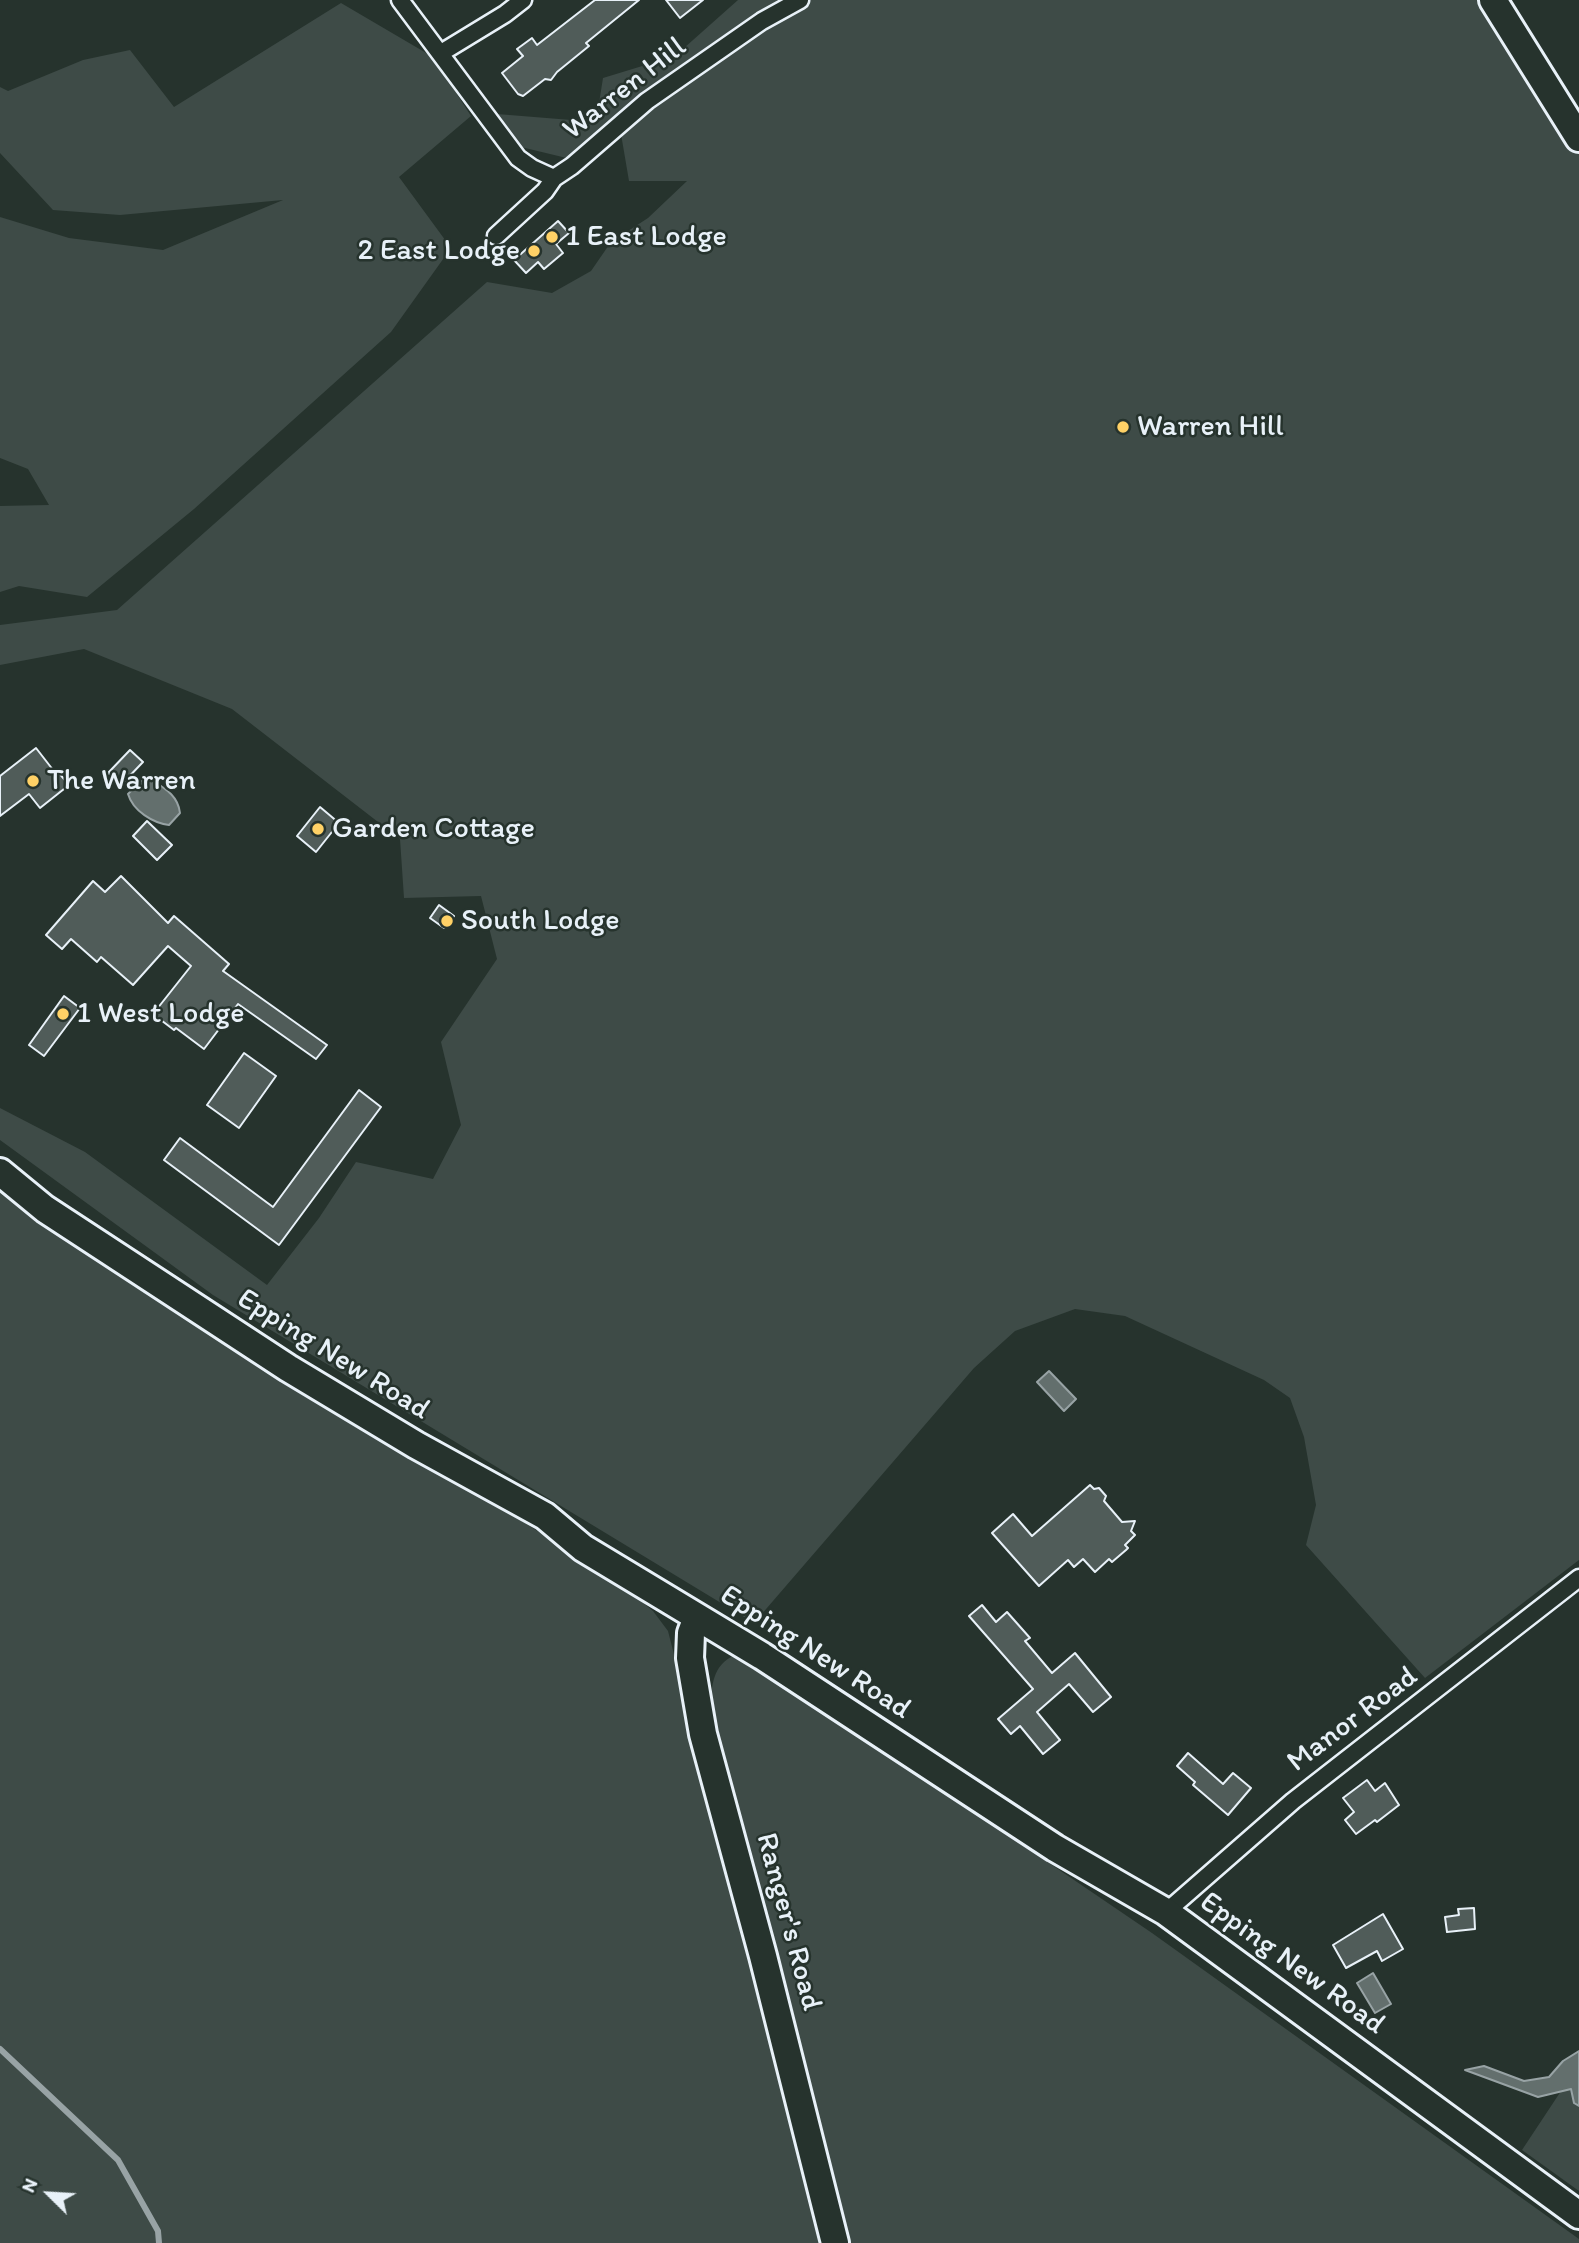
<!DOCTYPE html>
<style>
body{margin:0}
#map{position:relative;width:1579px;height:2243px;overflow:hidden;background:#26332d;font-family:Itim,sans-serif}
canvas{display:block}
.north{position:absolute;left:14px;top:2159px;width:70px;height:70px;-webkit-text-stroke:5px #26332d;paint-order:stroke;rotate:294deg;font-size:19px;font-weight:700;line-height:28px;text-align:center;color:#e8f1f8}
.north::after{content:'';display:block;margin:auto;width:24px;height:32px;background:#e8f1f8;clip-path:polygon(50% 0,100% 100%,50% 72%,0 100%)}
</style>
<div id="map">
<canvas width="1579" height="2243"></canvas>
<div class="north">N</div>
</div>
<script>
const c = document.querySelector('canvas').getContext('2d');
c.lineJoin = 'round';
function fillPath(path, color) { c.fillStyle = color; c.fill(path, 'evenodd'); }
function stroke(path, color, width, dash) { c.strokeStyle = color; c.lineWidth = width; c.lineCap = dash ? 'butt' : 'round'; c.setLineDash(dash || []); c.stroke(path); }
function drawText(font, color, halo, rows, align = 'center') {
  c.font = font + ' Itim,sans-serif'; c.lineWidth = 5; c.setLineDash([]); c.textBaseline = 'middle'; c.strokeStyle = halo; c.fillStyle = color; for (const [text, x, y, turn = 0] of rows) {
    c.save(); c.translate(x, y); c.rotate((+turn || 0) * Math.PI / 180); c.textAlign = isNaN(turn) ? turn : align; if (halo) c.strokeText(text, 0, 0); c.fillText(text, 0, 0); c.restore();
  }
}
fillPath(new Path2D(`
 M738 0H1482L1509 48 1579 151V1560L1425 1678 1306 1545 1316 1505 1304 1437 1290 1398 1264 1380 1125 1316 1075 1309 1015 1331 974 1368 754 1623 213 1295 0 1140V1108L85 1152 267 1285 319 1218 356 1162 433 1179 461 1125 441 1042 497 959 481 896 404 898 400 839 232 709 84 649 0 665V625L117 610 487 282 552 293 591 271 611 242 648 218 687 181H629L621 134 579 161 521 147 497 114 596 122 603 78 675 56Z
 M341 3 433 57 471 116 399 177 451 248 391 332 194 509 87 597 19 586 0 592V506L49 505 28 469 0 458V217L69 238 163 250 283 200 120 215 53 210 0 153V87L8 91 83 60 130 50 174 107Z
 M0 1189 193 1320 454 1477 624 1587 653 1611 668 1631 789 2107 819 2243H0Z
 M735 1655 752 1661 1152 1933 1579 2239V2243H844L710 1708C712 1686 712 1665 735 1655Z
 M1571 2089 1574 2103 1579 2106V2191L1522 2150 1561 2091Z`), '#3e4b47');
const water = new Path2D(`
 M149 778C164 788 178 795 180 813L169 825C153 823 133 811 128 794L143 779Z
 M1049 1371 1076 1399 1064 1411 1037 1382Z
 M1373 1973 1391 2004 1375 2013 1357 1983Z
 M1579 2051V2106L1574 2103 1571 2089 1538 2097 1465 2070 1484 2066 1524 2081 1549 2077 1563 2061Z`);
fillPath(water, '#636f6d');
stroke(water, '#98a3a5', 2);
stroke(new Path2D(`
 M0 2049 118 2160 158 2231 159 2243`), '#98a3a5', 6);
const building = new Path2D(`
 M595 0H639L586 43 589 46 557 72 551 80 545 79 523 96 518 94 502 73 523 56 517 49 532 38 537 45Z
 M666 0H703L680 18Z
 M558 221 569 233 556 244 563 253 544 269 538 262 526 273 514 260Z
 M36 748 57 775 59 773 69 785 40 808 29 794 0 816V776Z
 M130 750 143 762 121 785 108 773Z
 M320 807 339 823 316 852 297 836Z
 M147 821 172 845 157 860 133 836Z
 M121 876 168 923 174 916 229 964 223 971 327 1045 316 1059 238 1004 204 1049 176 1028 174 1030 153 1014 191 966 168 946 133 985 101 957 97 962 71 939 62 949 46 935 93 881 105 892Z
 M439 905 454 916 444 928 430 918Z
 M64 996 80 1008 44 1056 29 1045Z
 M244 1053 276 1076 239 1128 207 1105Z
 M359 1090 381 1107 279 1245 164 1160 180 1138 273 1207Z
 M1090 1485 1094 1489 1099 1488 1106 1496 1104 1501 1122 1522 1135 1521 1131 1531 1135 1535 1125 1545 1128 1548 1126 1550 1112 1562 1109 1559 1095 1572 1083 1559 1074 1567 1068 1560 1039 1586 992 1533 1013 1514 1032 1536Z
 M982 1605 996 1622 1007 1612 1030 1638 1025 1641 1052 1673 1075 1653 1111 1697 1093 1712 1069 1684 1037 1712 1060 1740 1043 1754 1020 1726 1011 1734 998 1719 1033 1689 969 1616Z
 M1188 1753 1223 1784 1233 1773 1251 1788 1228 1815 1193 1785 1195 1782 1177 1766Z
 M1367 1780 1375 1791 1385 1783 1399 1805 1377 1822 1375 1820 1356 1834 1345 1820 1354 1812 1343 1798Z
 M1474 1908 1475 1929 1447 1932 1445 1917 1459 1915 1458 1909Z
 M1383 1914 1403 1949 1382 1961 1377 1951 1346 1968 1333 1945Z`);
fillPath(building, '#505c59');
stroke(building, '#e8f1f8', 2);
const minor = new Path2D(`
 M400 0 518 158 532 168 554 178
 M441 53 505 14 523 0
 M496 236 545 191 554 178 572 166 647 101 762 21 800 0
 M1166 1912 1293 1801 1579 1578`);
const primary = new Path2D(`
 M1493 0 1579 138
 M0 1172 45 1209 288 1368 416 1445 545 1516 583 1548 762 1656 1055 1848 1166 1912 1579 2215
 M697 1617 691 1633 690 1658 703 1734 763 1956 835 2243`);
stroke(minor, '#e8f1f8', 21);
stroke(primary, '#e8f1f8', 32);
stroke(minor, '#26332d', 16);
stroke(primary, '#26332d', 26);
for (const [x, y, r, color] of [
 [552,237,7,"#ffd166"],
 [534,251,7,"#ffd166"],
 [1123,427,7,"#ffd166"],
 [33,781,7,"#ffd166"],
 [318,829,7,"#ffd166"],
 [447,921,7,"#ffd166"],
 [63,1014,7,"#ffd166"]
]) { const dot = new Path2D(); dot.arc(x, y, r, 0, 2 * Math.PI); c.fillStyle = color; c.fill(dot); stroke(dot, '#26332d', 2.5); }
drawText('30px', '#e8f1f8', '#26332d', [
 ["Warren Hill",625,89,-38],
 ["Epping New Road",333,1355,32],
 ["Epping New Road",815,1653,33],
 ["Manor Road",1353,1720,-37],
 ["Ranger's Road",788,1922,75],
 ["Epping New Road",1292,1964,36]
]);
drawText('30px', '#e8f1f8', '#26332d', [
 ["1 East Lodge",566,237],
 ["2 East Lodge",520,251,"right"],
 ["Warren Hill",1137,427],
 ["The Warren",47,781],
 ["Garden Cottage",332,829],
 ["South Lodge",461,921],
 ["1 West Lodge",77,1014]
], 'left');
</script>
